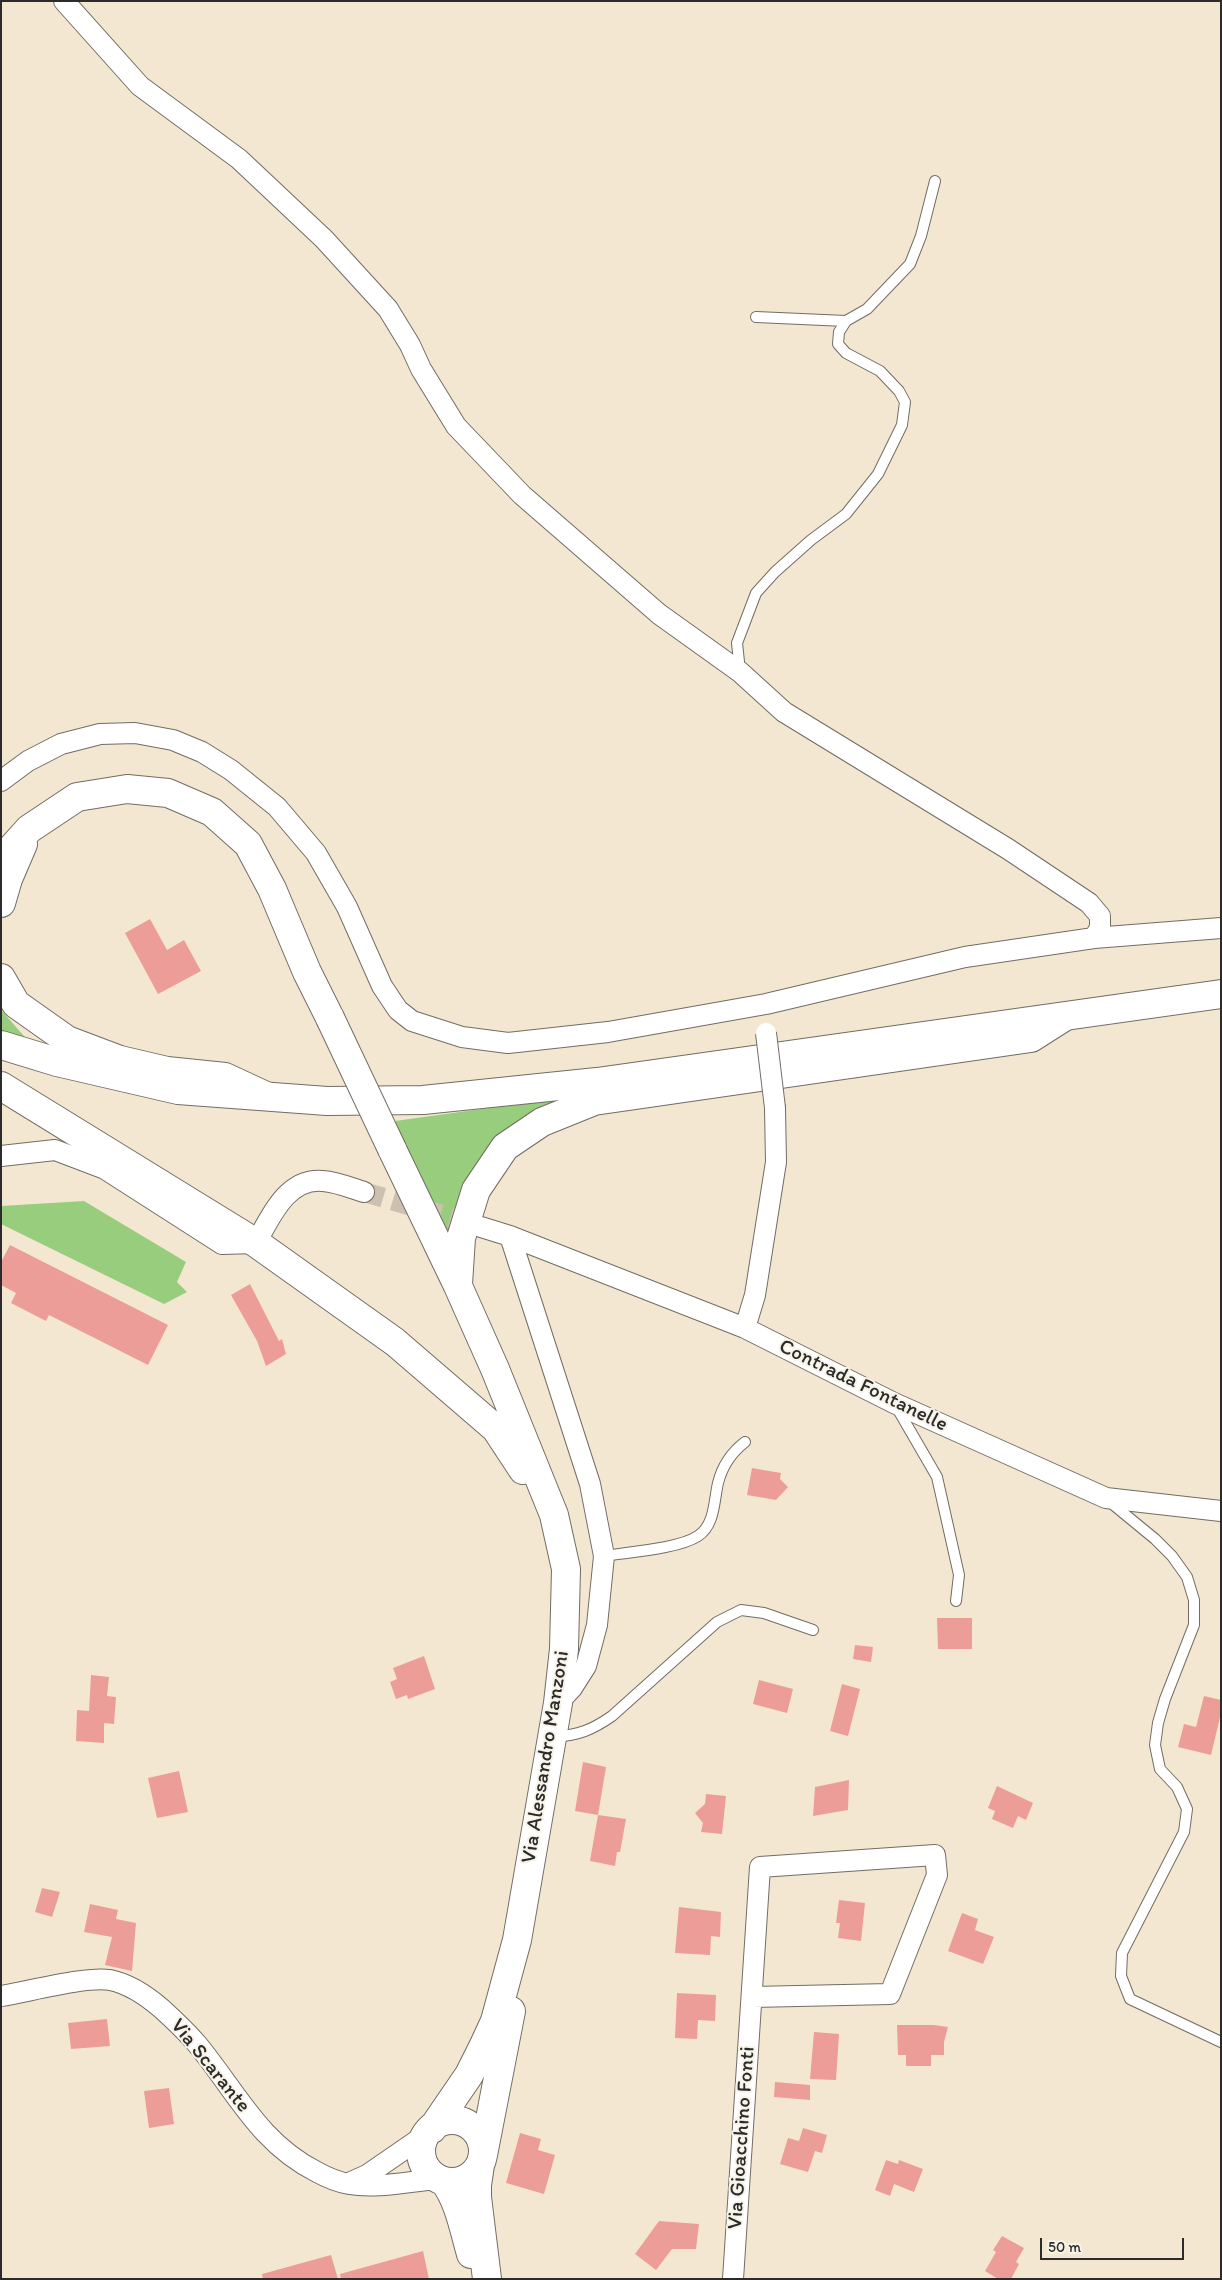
<!DOCTYPE html>
<style>
body{margin:0}
#map{position:relative;width:1222px;height:2280px;overflow:hidden;background:#f4e7d1;font-family:Itim,sans-serif}
canvas{display:block}
.frame{position:absolute;inset:0;border:2px solid #2b2b2b;pointer-events:none}
.scale{position:absolute;left:1040px;top:2238px;width:144px;height:22px;box-sizing:border-box;border:2px solid #2b2b2b;border-top:0;padding-left:6px;font-size:15px;line-height:18px;white-space:nowrap;color:#2b2b2b;-webkit-text-stroke:4px #f7f3e8;paint-order:stroke}
</style>
<div id="map">
<canvas width="1222" height="2280"></canvas>
<div class="frame"></div>
<div class="scale">50 m</div>
</div>
<script>
const c = document.querySelector('canvas').getContext('2d');
c.lineJoin = 'round';
function fillPath(path, color) { c.fillStyle = color; c.fill(path, 'evenodd'); }
function stroke(path, color, width, dash) { c.strokeStyle = color; c.lineWidth = width; c.lineCap = dash ? 'butt' : 'round'; c.setLineDash(dash || []); c.stroke(path); }
function drawText(font, color, halo, rows, align = 'center') {
  c.font = font + ' Itim,sans-serif'; c.lineWidth = 4; c.setLineDash([]); c.textBaseline = 'middle'; c.strokeStyle = halo; c.fillStyle = color; for (const [text, x, y, turn = 0] of rows) {
    c.save(); c.translate(x, y); c.rotate((+turn || 0) * Math.PI / 180); c.textAlign = isNaN(turn) ? turn : align; if (halo) c.strokeText(text, 0, 0); c.fillText(text, 0, 0); c.restore();
  }
}
fillPath(new Path2D(`
 M1 1010 31 1044 1 1034Z
 M560 1098 517 1126 451 1237H445L395 1121Z
 M84 1201 186 1262 177 1282 187 1292 164 1304 1 1224V1206Z`), '#98cd7e');
fillPath(new Path2D(`
 M150 919 167 950 184 940 201 971 158 994 125 933Z
 M10 1245 168 1325 148 1365 49 1315 46 1321 11 1303 16 1293 1 1285V1262Z
 M250 1284 279 1341 282 1339 286 1354 266 1366 257 1341 231 1295Z
 M752 1468 781 1473 780 1479 788 1487 776 1500 747 1495Z
 M937 1618H972V1649H938Z
 M855 1645 873 1647 871 1662 853 1659Z
 M424 1656 435 1689 408 1699 407 1695 396 1699 390 1682 397 1679 393 1668Z
 M91 1675 109 1677 107 1696 116 1697 114 1724 104 1723V1743L76 1741 77 1710 89 1711Z
 M759 1680 793 1689 787 1713 753 1704Z
 M842 1684 860 1689 848 1736 830 1731Z
 M1204 1696 1221 1700V1713L1211 1755 1178 1747 1184 1724 1196 1727Z
 M583 1762 606 1767 598 1815 575 1811Z
 M179 1771 188 1812 157 1818 148 1778Z
 M849 1780 848 1810 813 1816 815 1787Z
 M997 1786 1033 1803 1026 1820 1018 1816 1013 1828 992 1819 995 1811 988 1808Z
 M706 1794 726 1796 722 1834 701 1832 703 1823 695 1813 705 1804Z
 M598 1815 626 1819 620 1852H617L615 1866 590 1861Z
 M42 1888 60 1892 52 1917 35 1912Z
 M839 1900 865 1903 861 1941 838 1938 840 1923H836Z
 M90 1904 118 1910 116 1919 136 1923 132 1971 105 1965 112 1937 84 1932Z
 M679 1907 721 1912 720 1937 711 1936 710 1955 675 1953Z
 M962 1913 978 1919 975 1930 994 1937 983 1964 948 1951Z
 M677 1993 716 1995 715 2021 698 2020 697 2039 675 2038Z
 M107 2019 110 2046 71 2049 68 2023Z
 M897 2025H934L948 2027 944 2042V2055H931V2066H906V2055H898Z
 M814 2032 839 2034 836 2080 810 2079Z
 M775 2082 810 2085V2100L774 2097Z
 M169 2088 174 2124 149 2128 144 2091Z
 M803 2128 827 2135 822 2153 815 2151 808 2172 780 2164 788 2138 799 2141Z
 M520 2133 541 2139 538 2150 555 2155 544 2194 506 2183Z
 M886 2160 898 2164 899 2160 923 2169 914 2192 894 2184 890 2196 875 2190Z
 M659 2221 699 2224 696 2249H672L656 2270 635 2254Z
 M1002 2236 1024 2248 1016 2262 1019 2264 1011 2279H998L985 2271 996 2252 993 2250Z
 M423 2251 429 2279H341L340 2274Z
 M331 2255 338 2279H263L262 2274Z`), '#ed9d98');
stroke(new Path2D(`
 M364 1192 479 1226`), '#ccc1b0', 20, [20, 10]);
const lane = new Path2D(`
 M756 317 846 321 867 309 910 264 921 236 935 181
 M740 671 737 643 756 593 775 572 811 540 846 514 878 474 902 425 905 402 899 391 880 371 846 353 838 344 839 332 846 321
 M897 1408 937 1477 959 1575 956 1601
 M1110 1502 1155 1539 1172 1556 1187 1577 1194 1600V1625L1165 1699 1158 1723 1155 1745 1160 1769 1177 1787 1187 1809 1184 1832 1122 1953 1121 1976 1130 1999 1221 2042
 M604 1556C628 1552 678 1549 698 1536 715 1525 714 1500 718 1483 722 1467 732 1452 745 1442
 M554 1737C579 1735 592 1730 612 1716L717 1622 741 1610 764 1613 813 1630`);
const street = new Path2D(`
 M1 781 28 761 61 744 100 734 135 733 173 740 202 752 231 770 277 807 316 853 347 907 382 986 398 1010 412 1021 462 1037 508 1043 608 1032 766 1004 965 957 1094 938 1100 928V916L1089 903 1008 849 784 712 740 672 659 614 522 495 456 426 421 369 410 345 388 309 324 239 239 159 140 86 64 1
 M1094 938 1221 928
 M1 1156 55 1150 105 1169 222 1244 256 1243C270 1218 287 1177 323 1181 337 1182 351 1188 364 1192
 M481 1227 510 1236 745 1328 894 1403 1106 1498 1221 1511
 M510 1236 590 1484 604 1556 597 1625 586 1666 572 1688 558 1703
 M745 1328 755 1295 776 1162 775 1108
 M1 1996C27 1992 86 1976 110 1980 130 1984 147 1996 162 2009 174 2020 186 2031 197 2044 236 2091 259 2143 317 2172 326 2177 338 2182 349 2184 378 2189 409 2181 439 2179
 M349 2183 367 2175 428 2133
 M733 2279 760 1867 935 1855 937 1875 890 1994 752 1997`);
const secondary = new Path2D(`
 M1 860 29 829 77 797 127 789 168 793 212 812 248 844 272 889 307 972 330 1018
 M1 903 8 879 23 844
 M1 978 16 1004 67 1040 120 1060 167 1071 225 1077 266 1096
 M1 1086 256 1243 395 1342 496 1429 523 1470
 M392 1149 458 1286 495 1369 554 1515 566 1569 564 1649 558 1703 517 1940 495 2021 483 2047 469 2075 432 2129
 M458 1284 461 1238 476 1190 505 1147 542 1122 594 1101 1031 1038 1064 1017
 M421 2151a31 31 0 1 1 62 0a31 31 0 1 1-62 0Z
 M483 2155 511 2011
 M480 2165 477 2185V2197L487 2279
 M444 2181C459 2201 464 2230 471 2254`);
const primary = new Path2D(`
 M1 1045 57 1062 178 1090 327 1101 423 1100 597 1082 1221 994`);
stroke(lane, '#716d65', 12);
stroke(street, '#716d65', 22);
stroke(secondary, '#716d65', 30);
stroke(primary, '#716d65', 30);
stroke(lane, '#fff', 10);
stroke(street, '#fff', 20);
stroke(secondary, '#fff', 28);
stroke(primary, '#fff', 28);
const streetBridge = new Path2D(`
 M766 1033 775 1108`);
const secondaryBridge = new Path2D(`
 M330 1018 392 1149`);
stroke(streetBridge, '#716d65', 22, []);
stroke(secondaryBridge, '#716d65', 30, []);
stroke(streetBridge, '#fff', 20);
stroke(secondaryBridge, '#fff', 28);
drawText('21px', '#2b2b2b', '#f7f3e8', [
 ["Contrada Fontanelle",863,1386,26],
 ["Via Alessandro Manzoni",546,1757,-81],
 ["Via Scarante",210,2066,51],
 ["Via Gioacchino Fonti",742,2138,-86]
]);
</script>
